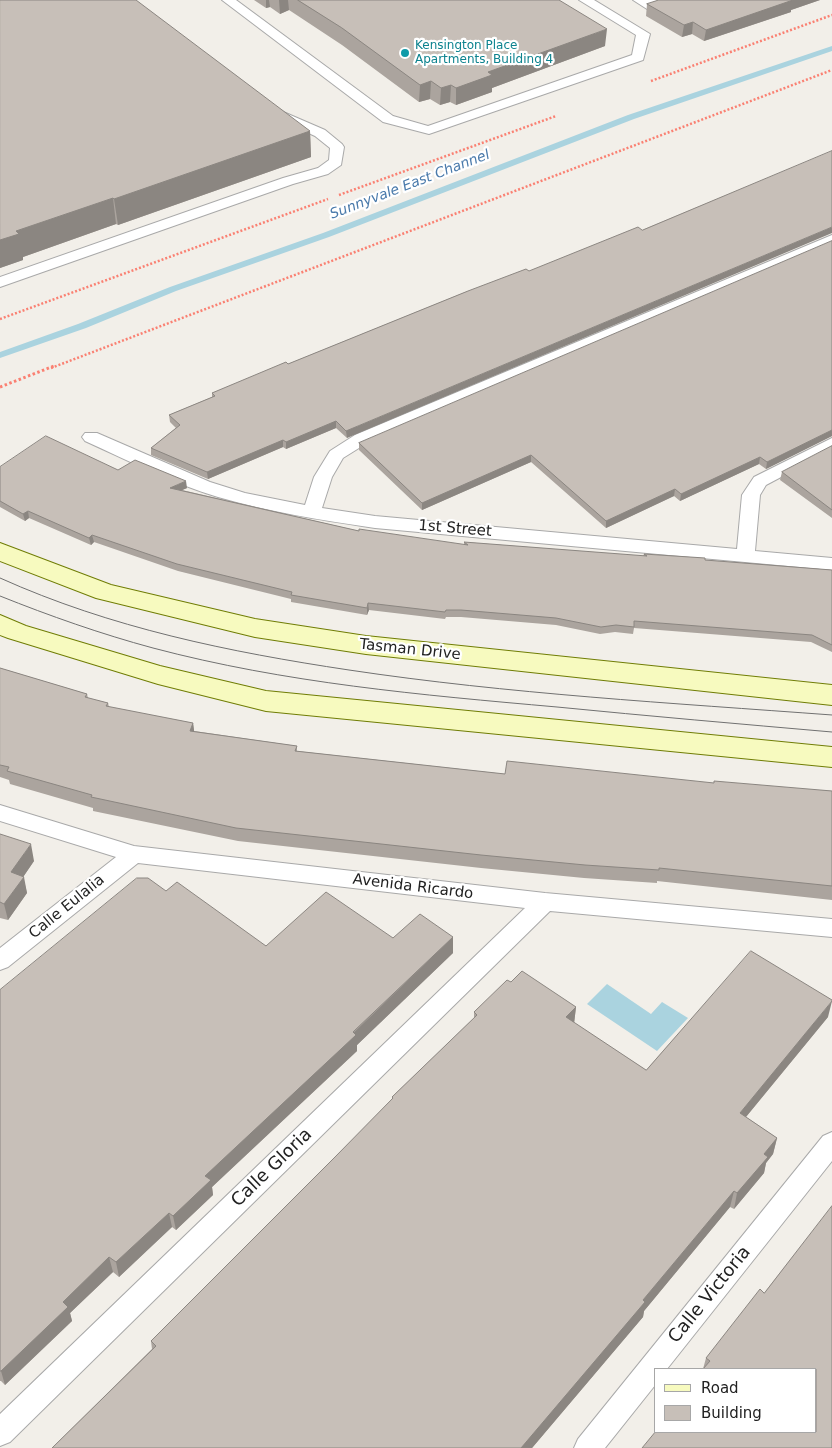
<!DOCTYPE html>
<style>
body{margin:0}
#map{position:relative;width:832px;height:1448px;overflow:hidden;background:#f2efe9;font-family:"DejaVu Sans",sans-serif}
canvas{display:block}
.legend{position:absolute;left:654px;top:1368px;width:162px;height:65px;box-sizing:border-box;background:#fff;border:1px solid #a7a7a7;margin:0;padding:6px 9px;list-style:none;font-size:15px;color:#222}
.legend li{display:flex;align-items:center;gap:10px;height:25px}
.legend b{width:25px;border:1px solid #a7a7a7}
</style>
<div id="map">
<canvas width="832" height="1448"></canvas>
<ul class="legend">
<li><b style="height:6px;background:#f7fabf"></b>Road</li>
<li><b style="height:14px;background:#c7bfb8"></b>Building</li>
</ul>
</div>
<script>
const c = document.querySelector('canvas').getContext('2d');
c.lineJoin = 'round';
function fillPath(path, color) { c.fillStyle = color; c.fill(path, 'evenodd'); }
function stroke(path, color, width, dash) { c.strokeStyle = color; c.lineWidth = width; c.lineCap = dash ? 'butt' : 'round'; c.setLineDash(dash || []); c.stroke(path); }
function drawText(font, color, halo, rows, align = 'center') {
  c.font = font + ' "DejaVu Sans",sans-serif'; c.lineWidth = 4.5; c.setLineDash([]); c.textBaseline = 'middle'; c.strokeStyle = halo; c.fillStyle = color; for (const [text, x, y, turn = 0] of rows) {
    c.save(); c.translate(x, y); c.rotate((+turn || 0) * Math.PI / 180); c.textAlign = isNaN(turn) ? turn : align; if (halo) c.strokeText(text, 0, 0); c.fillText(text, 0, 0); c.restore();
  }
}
fillPath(new Path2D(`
 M607 984 651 1014 662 1002 688 1018 657 1051 587 1004Z`), '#aad3df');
fillPath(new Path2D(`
 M832 46V51L634 119 329 237 176 291 86 328 0 358V352L78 324 170 287 323 233 628 115Z`), '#aad3df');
const lane = new Path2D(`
 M222 0H236L393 116 428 126 632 55 636 35 579 0H594L650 34 643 60 429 134 383 122Z
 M633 0H667L647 9Z
 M281 111 325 130 342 144 344 147 341 165 328 174 293 184 0 287V277L283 178 318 168 329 160 330 148 315 136 276 118 274 115Z
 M832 235V245L367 443 343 458 332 477 322 508 375 516 737 549 742 495 754 477 832 438V450L766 485 760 495 755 551 832 558V570L375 528C322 520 269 512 218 497 172 483 129 461 85 441L82 437 85 433H97L210 482 245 493 305 505 314 477 330 451 355 435Z
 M0 805 134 846 545 893 832 919V937L550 911 10 1442 0 1446V1414L525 908 138 863 8 967 0 970V948L116 857 0 821Z
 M832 1132V1161L667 1369H656V1384L605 1448H574L578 1439 823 1136Z`);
const secondary = new Path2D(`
 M0 543 111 585 255 619 366 636 832 685V705L366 654 255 637 96 598 0 561Z
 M0 615 26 626 160 666 266 691 832 747V767L266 711 158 684 8 638 0 635Z`);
stroke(lane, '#a9a9a9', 2);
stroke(secondary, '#707d05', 2);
stroke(new Path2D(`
 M651 81 832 15
 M339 195 556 116
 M0 319 328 199
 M51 368 832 70`), '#fa8072', 2.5, [2, 2]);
stroke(new Path2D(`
 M0 387 54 366`), '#fa8072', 3, [2.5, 2.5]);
fillPath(lane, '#fff');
fillPath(secondary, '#f7fabf');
stroke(new Path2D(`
 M0 578C111 628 229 652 349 670 509 694 671 703 832 715
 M0 596C50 616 101 634 153 648 285 683 421 695 557 707 648 716 740 724 832 732`), '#707070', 1);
fillPath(new Path2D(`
 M0 0 310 131 311 157 118 225 116 224 23 257V260L0 268Z
 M254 0H559L605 46 492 88V92L456 105 450 102 440 105 430 99 419 102 342 45 289 10 280 14 270 7 266 8Z
 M659 0H820L791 10V12L704 41 692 34 682 37 646 16 647 4Z
 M832 241V436L766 469 759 464 680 501 674 496 606 528 531 462 422 510 359 450V443Z
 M468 291 347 438 336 428 286 449 283 447 208 479 151 455V448L176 428 170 422 169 415 212 397V393L288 364Z
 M832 446V518L780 480 782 472Z
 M0 467 118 470 187 488 182 490 359 531 464 545V542L643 556 644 554 705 560 832 570V652L811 642 634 628 633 634 615 632 600 634 556 625 461 617H446L445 619 369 610 367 615 291 602V599L178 571 94 542 91 545 29 518 25 521 0 507Z
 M0 668 87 694 88 698 108 703 109 707 193 723 194 731 297 746V751L505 774 714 783 832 791V900L657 881V883L584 878 481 868 238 841 93 811V808L10 784 9 780 0 777Z
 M0 834 34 861 23 877 27 893 8 920 0 918Z
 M166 891 266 946 393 938 453 937V953L357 1045V1051L212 1187 213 1195 176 1230 172 1227 119 1277 113 1272 70 1313 72 1321 5 1385 1 1381H0V990Z
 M511 982 576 1007 574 1023 646 1070 828 1017 746 1117 777 1138 773 1154 766 1163 764 1173 734 1209 730 1207 644 1311 643 1317 532 1448H52L152 1349 151 1341 392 1100V1097L474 1018V1012Z
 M764 1293 832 1448 703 1369 706 1358Z`), '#aba49e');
fillPath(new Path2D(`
 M266 0H269L270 7 266 8Z
 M279 0H288L289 10 280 14Z
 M791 0H820L791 10V12L704 41 706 30Z
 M693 22 692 34 682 37 684 25Z
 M607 29 605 46 492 88V92L456 105V88L488 72Z
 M431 81 430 99 419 102 420 85Z
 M451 85 450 102 440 105 441 88Z
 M310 131 311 157 118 225 114 199Z
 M113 198 116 224 23 257V260L0 268V240L16 231Z
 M832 227V233L347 438 346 431Z
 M336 421V428L286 449V442Z
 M832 430V436L766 469 767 462Z
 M283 440V447L208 479 207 472Z
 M531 455V462L422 510V503Z
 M760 457 759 464 680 501 681 494Z
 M186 481 187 488 171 495 170 488Z
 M675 489 674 496 606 528V521Z
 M28 511 29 518 25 521 23 514Z
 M92 535 94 542 91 545 89 538Z
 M368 603 369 610 367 615V608Z
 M193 723 195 737 190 731Z
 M31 844 34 861 15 889 11 872Z
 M24 877 27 893 8 920 4 904Z
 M453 937V953L357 1045V1051L212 1187 213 1195 176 1230 173 1216 205 1176Z
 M832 1001 828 1017 736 1129 740 1113Z
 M576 1007 574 1024 566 1017Z
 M777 1138 773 1154 766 1163 764 1173 734 1209 737 1193 764 1154Z
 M734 1191 730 1207 644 1311 643 1317 532 1448H521L643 1300Z
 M169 1213 172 1227 119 1277 116 1262Z
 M109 1257 113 1272 70 1313 72 1321 5 1385 1 1371 63 1302Z`), '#8b8681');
const building = new Path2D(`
 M0 0H136L310 131 114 199 113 198 16 231 19 234 0 240Z
 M298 0H559L607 29 488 72 492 75 456 88 451 85 441 88 431 81 420 85 342 28Z
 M659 0H793L706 30 693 22 684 25 647 4Z
 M832 151V227L346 431 336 421 286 442 283 440 207 472 151 448 180 425 169 415 215 396 212 393 286 362 288 364 468 291 526 269 529 271 638 227 642 230Z
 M832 241V430L767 462 760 457 681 494 675 489 606 521 531 455 422 503 359 443Z
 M46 436 118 470 135 460 186 481 170 488 359 531V529L468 545 464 542 647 556 644 554 705 558V560L832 570V645L812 635 634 621V627L616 625 601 627 556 618 461 610H446L445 612 368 603 367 608 291 595 292 592 177 564 92 535 89 538 28 511 23 514 0 501V467Z
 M832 446V510L782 472Z
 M0 668 87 694 85 697 108 703 106 706 193 723 190 731 297 746 295 751 505 774 507 761 714 783V781L832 791V886L659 868V870L585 865 481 855 236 828 91 797 92 795 7 771 9 767 0 765Z
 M0 834 31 844 11 872 24 877 4 904 0 902Z
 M137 878H148L166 891 177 882 266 946 326 892 393 938 420 914 453 937 353 1032 356 1035 205 1176 211 1180 173 1216 169 1213 116 1262 109 1257 63 1302 68 1307 1 1371H0V990Z
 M751 951 832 1000V1001L740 1113 777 1138 764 1154 768 1157 737 1193 734 1191 643 1300 645 1302 521 1448H52L156 1346 151 1341 335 1157 393 1098 392 1097 477 1015 474 1012 507 980 511 982 522 971 576 1007 566 1017 646 1070Z
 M832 1206V1448H642L656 1431V1432H816V1369H703L710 1361 706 1358 760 1289 764 1293Z`);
fillPath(building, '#c7bfb8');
stroke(building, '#8b8681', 1);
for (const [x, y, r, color] of [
 [405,53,5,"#0f9aa8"]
]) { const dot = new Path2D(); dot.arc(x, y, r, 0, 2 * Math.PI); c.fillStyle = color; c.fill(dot); stroke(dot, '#fff', 2); }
drawText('12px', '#0d838f', '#fff', [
 ["Kensington Place",415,46],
 ["Apartments, Building 4",415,60]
], 'left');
drawText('italic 14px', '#4a7aab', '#fff', [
 ["Sunnyvale East Channel",410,185,-21]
]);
drawText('15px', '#222', '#fff', [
 ["1st Street",455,529,5],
 ["Tasman Drive",410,650,6],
 ["Avenida Ricardo",413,887,7],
 ["Calle Eulalia",67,907,-39]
]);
drawText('18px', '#222', '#fff', [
 ["Calle Gloria",272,1168,-44],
 ["Calle Victoria",710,1295,-51]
]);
</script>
